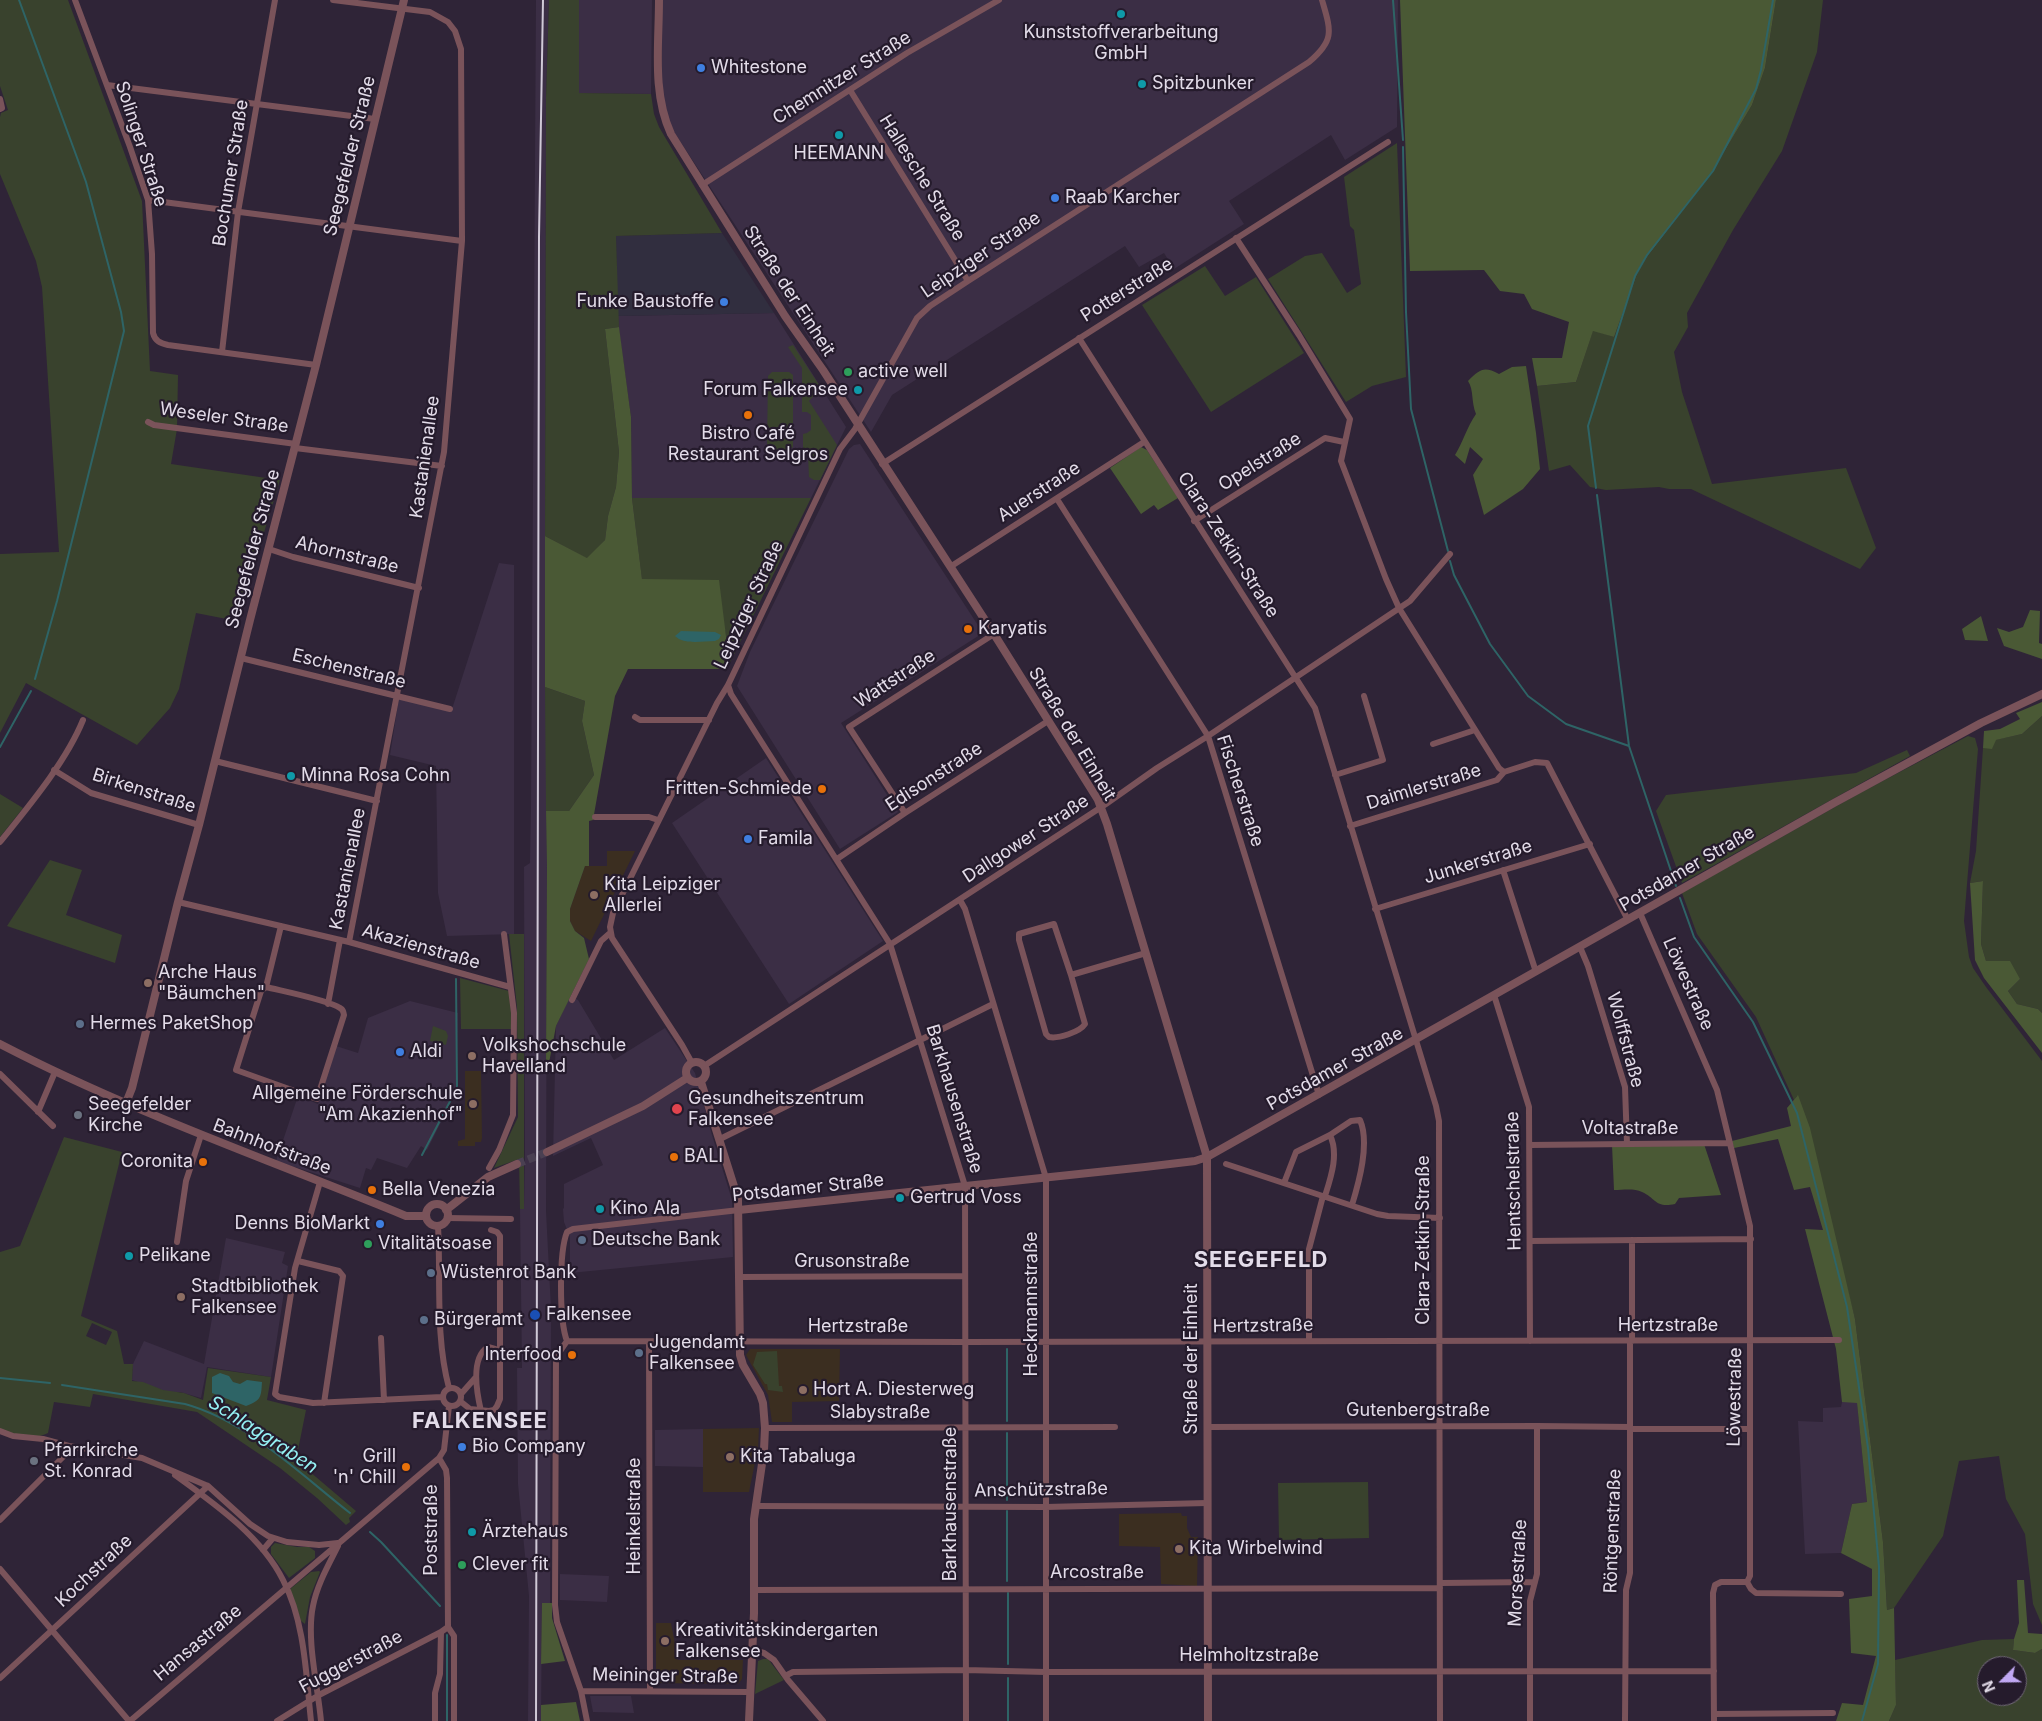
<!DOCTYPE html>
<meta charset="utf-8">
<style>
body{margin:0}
#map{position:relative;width:2042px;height:1721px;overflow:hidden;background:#2f2437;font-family:Inter,sans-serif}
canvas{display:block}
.north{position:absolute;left:1977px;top:1656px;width:50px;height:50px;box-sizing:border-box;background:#251b2c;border:1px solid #716878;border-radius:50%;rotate:247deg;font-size:14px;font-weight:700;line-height:20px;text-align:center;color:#e3dce9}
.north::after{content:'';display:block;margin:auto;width:18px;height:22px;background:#c1a8f3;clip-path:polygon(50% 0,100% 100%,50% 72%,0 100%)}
</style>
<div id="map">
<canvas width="2042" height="1721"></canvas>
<div class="north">N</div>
</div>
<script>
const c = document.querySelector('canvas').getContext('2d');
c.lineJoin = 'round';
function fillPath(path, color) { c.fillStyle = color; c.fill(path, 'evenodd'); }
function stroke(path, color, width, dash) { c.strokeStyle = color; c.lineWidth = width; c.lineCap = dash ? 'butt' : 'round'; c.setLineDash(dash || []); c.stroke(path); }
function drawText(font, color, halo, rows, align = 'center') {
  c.font = font + ' Inter,sans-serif'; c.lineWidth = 4.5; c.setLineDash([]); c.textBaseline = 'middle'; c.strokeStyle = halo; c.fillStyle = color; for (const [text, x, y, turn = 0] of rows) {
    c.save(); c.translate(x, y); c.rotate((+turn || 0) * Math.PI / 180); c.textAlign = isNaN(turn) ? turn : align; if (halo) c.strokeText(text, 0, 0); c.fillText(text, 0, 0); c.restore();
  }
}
fillPath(new Path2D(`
 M536 0H549L546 97 545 536 547 866 546 1211 551 1309 550 1603H542L541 1721H528L529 1596 518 1484 517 1368H522L520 1209H524L525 1155 524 867 530 863 531 807Z
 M579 0H652L651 94 579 93Z
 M662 0H1398L1397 127 1345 160 1331 135 1229 201 1244 224 1174 269 1164 253 1139 267 1125 246 892 395 871 432 674 132 665 111 662 87Z
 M774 313 846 427 811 498H632L631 417 617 316Z
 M860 444 983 633 841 723 898 812 840 849 737 686 750 652 849 449 854 445Z
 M499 563 514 565V934L447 936 438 893 436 766 390 755 399 698 452 709Z
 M766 758 883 941 789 1004 672 823Z
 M570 996 578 1000 614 1060 665 1028 695 1073 712 1135 732 1200 733 1257 570 1273V1237L564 1222 563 1209 564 1208V1184L603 1165 591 1138 553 1156 556 1026Z
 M410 1001 458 1013 456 1089 451 1102 427 1150 421 1146 407 1168 377 1158 371 1170 366 1168 360 1188 276 1161 298 1096 318 1104 336 1046 358 1053 368 1018Z
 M226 1238 285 1252 282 1263 288 1266 271 1377 207 1367 201 1398 180 1392H167L132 1380 133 1364 144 1341 204 1364Z
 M1842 1402H1857L1867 1502 1852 1504 1841 1553 1805 1554 1798 1421 1823 1422V1408L1841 1407Z
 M703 1429 704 1467 655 1466V1430Z
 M560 1574 609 1576 607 1602 560 1600Z
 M590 1696H631L634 1713 593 1712Z`), '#3b2e45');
fillPath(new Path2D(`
 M722 233 774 313 617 316 616 236Z`), '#312e3f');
fillPath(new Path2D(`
 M607 851H635L591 941 575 931 570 921V909L585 866H607Z
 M465 1071H481L482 1138 481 1142H475V1146H458V1141L465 1139Z
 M750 1349H840L839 1401 792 1402V1422H772L768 1395 746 1355Z
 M759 1428 758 1448 749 1492H703V1429Z
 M1181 1513 1182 1516H1187V1528L1191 1537H1198L1197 1586 1161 1584 1160 1547 1119 1546V1514Z
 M656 1623H671L678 1660H743L742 1679 738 1684 656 1683Z`), '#3b2e20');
fillPath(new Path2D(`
 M0 0H68L142 201 150 371 178 375 177 429 171 464 280 480 237 621 196 613 179 689 170 708 137 745 26 683 0 733V554L59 552 42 287 36 261 0 174V117L1 113 8 110 0 86Z
 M549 0H579V93L651 94 654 114 659 127 722 233 616 236 619 327 605 329 619 452 616 487 608 516 605 540 588 559 545 536 546 97Z
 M1776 0H1823L1817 52 1782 151 1733 230 1687 313 1688 327 1674 352 1682 392 1712 484 1846 468 1876 548 1860 569 1691 489H1669L1659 487 1606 490 1590 487 1570 465 1549 471 1537 386 1576 382 1593 330 1614 337 1640 266 1712 172 1752 105 1765 68Z
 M1397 143 1406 377 1372 386 1346 402 1268 279 1305 256 1322 253 1347 293 1361 284 1354 230 1350 226 1344 177Z
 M1205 266 1225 296 1256 277 1304 353 1211 412 1142 305Z
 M793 345 821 388 809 401 837 445 820 480H814L809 477 808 454 798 449 803 451V434L807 433 811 430V415L807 412H802V368L788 347Z
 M772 372H789L793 375V447L789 450H770L767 446 768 376Z
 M632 498H811L727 669H723L727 644 725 630 642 580Z
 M545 687 585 701 582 721 594 775 569 811H546Z
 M2042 716V1013L2038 1009 2017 1004 2008 991 2020 979 1986 961 1981 944 1983 881 1970 883 1976 851 1983 748H1992L1995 740 2022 734Z
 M1968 736 1975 738 1978 749 1964 921 1969 957 1973 968 1986 987 2042 1061V1625L2033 1604 2025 1534 2006 1499 1999 1456 1959 1461 1943 1536 1894 1608 1887 1610 1883 1542 1855 1319 1797 1096 1794 1100 1756 1017 1697 934 1682 893 1860 793Z
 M1907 750 1910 756 1682 883 1656 811 1666 795 1856 773Z
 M0 794 23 808 0 837Z
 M50 860 82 870 66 915 122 935 115 963 7 926Z
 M509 934H524V1209H520L519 1159 494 1168 518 1117 517 1007Z
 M460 978 509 991 512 1013V1029H461Z
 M433 1026 446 1031 448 1036 446 1045 430 1041Z
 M64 1137 122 1152 81 1316 117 1331 124 1364H133L132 1381 143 1382 163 1390 184 1393 203 1400 208 1368 271 1377 267 1400 306 1410 296 1460 356 1511 349 1518 350 1522 346 1525 317 1498 280 1468 197 1412 93 1394 90 1407 54 1402 48 1433C32 1441 16 1435 0 1429V1252L20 1246ZM92 1323 112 1332 106 1345 86 1336Z
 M777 1351 779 1386H782L783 1392 768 1390 767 1384H765L753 1365 757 1352Z
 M1368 1482 1369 1538 1279 1540 1278 1483Z
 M275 1543 297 1547H309L315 1551V1558L289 1578 271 1554V1547Z
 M319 1571 320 1572 310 1597 305 1624 301 1621 290 1589 311 1572Z
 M2014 1639 2013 1650 2035 1653 2042 1649V1721H1889L1896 1705 1895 1660 1982 1640ZM1987 1666H2017V1696H1987Z
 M763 1659H768L784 1680 755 1694 758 1661Z`), '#39422d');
fillPath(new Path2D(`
 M1400 0H1776L1765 68 1752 105 1712 172 1640 266 1614 337 1593 331 1576 382 1537 386 1532 358H1562L1569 322 1532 309 1524 294 1500 291 1484 270 1410 271Z
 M619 327 631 417 632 498 642 579 719 580 727 644 723 669H628L615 696 593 820 589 821V866H585L570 909V921L575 931 584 938 589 959 556 1026 549 1063 546 1065 547 866 546 811H569L594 775 582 721 585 701 545 687V536L587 558 605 540 608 516 616 487 619 452 605 329Z
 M1526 366 1536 433 1540 469 1523 489 1484 515 1473 475 1483 459 1470 447 1465 464 1455 455C1463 442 1467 427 1476 414 1471 402 1474 390 1468 381 1480 369 1484 366 1499 374L1512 367Z
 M1141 447 1147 450 1178 498 1158 510 1154 505 1141 514 1110 468Z
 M2030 610 2040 611 2039 643 2042 644V659L2004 646 1997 628 2009 632 2023 627Z
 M1981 616 1988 641 1965 640 1962 629Z
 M2042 702V716L2022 734 1996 740 1992 749 1983 748 1984 731 2000 729 2020 719 2016 713Z
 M1983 881 1981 944 1986 961H2010L2020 979 2008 991 2017 1004 2038 1009 2042 1013V1053L1984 978 1975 960 1970 883Z
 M1798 1095 1810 1128 1855 1319 1883 1542 1887 1610 1894 1608 1896 1705 1889 1721H1836L1842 1703 1863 1705 1876 1656 1851 1653 1849 1599 1872 1596V1569L1841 1553 1852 1504 1867 1502 1857 1403 1842 1402 1836 1349 1805 1229 1823 1230 1810 1187 1794 1190 1778 1139 1734 1148 1732 1141 1791 1126 1787 1108Z
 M1704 1144 1721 1195 1679 1198 1675 1204C1655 1208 1657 1199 1642 1192 1634 1188 1623 1190 1614 1190L1612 1145Z
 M2017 1580H2024L2028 1633 2042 1634V1649L2035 1653 2013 1650 2014 1639 2019 1623Z
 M542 1603H552V1618L565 1661 541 1664Z
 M576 1702 580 1721H541V1705Z`), '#4a5935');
fillPath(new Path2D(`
 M681 631 715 632 721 635 719 639 715 641C702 641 684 645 675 636Z
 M220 1373 229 1376 233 1382 240 1384 247 1380 262 1382C261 1398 261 1400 246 1406L212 1393V1377Z`), '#2e6466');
stroke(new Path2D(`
 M19 0 86 182 121 312 124 331 57 601 35 679
 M1393 0 1403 140
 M1403 147 1406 312 1411 409 1448 551
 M1596 488 1588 426 1635 276 1647 255 1713 171 1756 89 1761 70 1773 0
 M1597 495 1629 746 1676 886
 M1450 561 1454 575 1490 644 1528 696 1566 724 1629 746
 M0 747 31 691
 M1680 898 1694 937 1753 1022 1797 1113 1847 1307 1868 1448 1879 1567 1878 1664 1862 1721
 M422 1155 457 1088 456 979
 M1007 1349V1421
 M0 1378 50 1383
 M62 1385 185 1404C247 1421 300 1474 350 1513
 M1007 1433V1500
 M1007 1511V1581
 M370 1532 381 1542 440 1606
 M1008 1593V1664
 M447 1635V1721
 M1008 1678V1721`), '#2e6466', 2);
stroke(new Path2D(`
 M517 1164 547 1152`), '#4a4052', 8, [8, 4]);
stroke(new Path2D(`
 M75 0 130 147 148 200 152 254 153 333C155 341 160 343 168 345L316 365
 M333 0 430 12 448 22 455 31 461 49 462 241 444 452 349 942
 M107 85 375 119
 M850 90 968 281
 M0 99 2 108 0 109
 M702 185 907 53 999 0
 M148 200 462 241
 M1236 238 1299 335 1350 419 1341 461 1386 579 1399 608 1499 768 1504 772 1535 762 1547 763 1628 920
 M1079 338 1315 708 1436 1106 1439 1121 1440 1721
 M222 352 238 212 275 0
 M148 422 154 425 296 444
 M295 448 442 466
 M882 464 1388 142
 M1057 499 1208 736 1319 1095
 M1194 521 1325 438 1344 442
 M269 549 293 557 419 588
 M950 567 1144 442
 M241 658 450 709
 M728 685 731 694 890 944 965 1186 966 1721
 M635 717 640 720H709
 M1433 744 1475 730
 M215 761 377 801
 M54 770 91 793 199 825
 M1335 775 1383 760 1364 696
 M905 813 849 727 994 634
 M595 817H649L658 820
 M1350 826 1497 780 1504 772
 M0 842C28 807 66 762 83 720
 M837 859 905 813 1048 721
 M1503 870 1536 972
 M960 900 965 909 1046 1178V1721
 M178 902 349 942 510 987
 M1375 909 1590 844
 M1640 913 1717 1090 1750 1226V1576L1747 1582H1721L1715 1585 1713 1593 1714 1721
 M1580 947 1588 966 1625 1087 1627 1144
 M1071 975 1085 1024C1080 1032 1058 1039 1049 1037L1046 1034 1019 940V934L1054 924 1071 975 1146 953
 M266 987C282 991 328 1000 340 1008 344 1010 343 1012 344 1015L317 1099 236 1070 261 991 266 987 281 926
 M1494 995 1529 1107 1530 1341
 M572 1000 601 941 610 933
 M328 1004 340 940
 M692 1063 682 1045 612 938 610 927 613 913 717 703 728 685 840 449 855 429 917 318 930 306 968 281 1309 62C1335 40 1331 31 1322 0
 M704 1066 1106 804 1157 768 1208 736 1410 601 1450 554
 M0 1074 53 1126
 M38 1112 55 1072
 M720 1139 993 1004
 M1530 1145 1730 1143
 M1226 1164 1377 1214 1388 1216 1440 1218
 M489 1168 499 1150 513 1115 514 1013 504 934
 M320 1182 295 1268 275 1394 279 1397 313 1403 442 1397
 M1284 1183 1296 1152 1330 1135 1351 1121 1360 1120C1370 1143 1359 1182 1352 1205
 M1325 1196C1331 1177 1339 1154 1330 1135
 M447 1218 511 1219
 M438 1226C441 1279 435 1336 449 1388
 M491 1230 497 1232 500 1236V1355
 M1632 1240V1341
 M1530 1241 1751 1239
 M177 1242 186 1181 201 1135
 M298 1261 339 1271 343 1276 324 1403
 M740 1277 965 1276
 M381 1338 384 1400
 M567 1341 966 1342 1839 1340
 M567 1341 556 1357 555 1605 557 1622 581 1691 587 1721
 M567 1341C559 1320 559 1252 567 1232L573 1229 739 1210
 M1309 1341V1249L1323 1196
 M649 1342 650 1690
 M443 1397a9 9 0 1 1 18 0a9 9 0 1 1-18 0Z
 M461 1394 476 1377
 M460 1401 470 1409 489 1411 494 1410 497 1406 500 1399V1355L495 1349 488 1347C470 1358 477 1394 481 1411
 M1207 1427 1537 1426 1630 1427
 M765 1428 1115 1427
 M1630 1429H1749
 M0 1431 13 1436 43 1439 69 1446 142 1458 208 1486 250 1524 268 1536 287 1542 319 1545 338 1543
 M439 1458 446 1470 447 1478 448 1627 454 1636V1721
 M175 1475C215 1504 261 1536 283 1580 305 1622 306 1675 311 1721
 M755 1506 1046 1507 1207 1503
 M0 1520 73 1447
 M263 1550 273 1538
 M0 1569 129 1721
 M1747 1582 1751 1589 1756 1593 1841 1594
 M1441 1583 1535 1582
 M754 1590 1440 1588
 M753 1650 764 1653 774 1660 788 1680 823 1721
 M785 1676 793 1672 965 1670 1046 1672 1714 1671
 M0 1678 208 1486
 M581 1691 749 1692
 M1714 1714 1833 1713
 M130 1721 439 1458 444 1450 449 1406
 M277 1721 319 1695 441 1632 448 1627
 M321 1721C318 1687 306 1639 313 1606 317 1585 328 1566 338 1546
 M435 1721V1693L440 1674 441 1632
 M1530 1721V1601L1537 1574V1426
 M1625 1721 1626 1590 1630 1573V1341`), '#7a535a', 6);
stroke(new Path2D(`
 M659 0C659 45 652 93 671 134L785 316 823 370 994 634 1098 800 1107 824 1207 1157 1208 1721
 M0 1044C131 1112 270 1160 406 1216H426
 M686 1072a10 10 0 1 1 20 0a10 10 0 1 1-20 0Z
 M701 1082 738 1199 740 1355 743 1365 760 1394 763 1403 765 1428 764 1450 754 1519V1613L749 1721
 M126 1103 132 1088 178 902 199 825 250 620 316 365 404 0
 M547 1152 643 1106 687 1078
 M426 1215a11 11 0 1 1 22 0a11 11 0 1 1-22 0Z
 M446 1210 488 1177 517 1164
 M739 1210 1145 1167 1195 1161 1207 1157 1834 803 1981 723 2042 694`), '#7a535a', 8);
stroke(new Path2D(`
 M536 1721 539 237 543 0`), '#d0c9d7', 2);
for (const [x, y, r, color] of [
 [1121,14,5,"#0f9aa8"],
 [701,68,5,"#3f7fe0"],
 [1142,84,5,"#0f9aa8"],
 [839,135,5,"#0f9aa8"],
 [1055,198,5,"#3f7fe0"],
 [724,302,5,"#3f7fe0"],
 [848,372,5,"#2e9e5b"],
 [858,390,5,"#0f9aa8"],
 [748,415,5,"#e8710a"],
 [968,629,5,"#e8710a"],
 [291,776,5,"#0f9aa8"],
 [822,789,5,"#e8710a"],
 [748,839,5,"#3f7fe0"],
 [594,895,5,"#8d6e63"],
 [148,983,5,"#8d6e63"],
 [80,1024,5,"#5c6f8a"],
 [400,1052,5,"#3f7fe0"],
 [472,1056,5,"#8d6e63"],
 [473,1104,5,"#8d6e63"],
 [677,1109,6,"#e0444e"],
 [78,1115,5,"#6b7280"],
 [674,1157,5,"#e8710a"],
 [203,1162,5,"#e8710a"],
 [372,1190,5,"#e8710a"],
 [900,1198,5,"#0f9aa8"],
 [600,1209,5,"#0f9aa8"],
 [380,1224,5,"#3f7fe0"],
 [582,1240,5,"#5c6f8a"],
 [368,1244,5,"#2e9e5b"],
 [129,1256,5,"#0f9aa8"],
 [431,1273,5,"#5c6f8a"],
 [181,1297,5,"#8d6e63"],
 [535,1315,6,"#1a4fb4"],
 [424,1320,5,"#5c6f8a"],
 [639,1353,5,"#5c6f8a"],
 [572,1355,5,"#e8710a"],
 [803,1390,5,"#8d6e63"],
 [462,1447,5,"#3f7fe0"],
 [730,1457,5,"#8d6e63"],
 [34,1461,5,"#6b7280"],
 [406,1467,5,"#e8710a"],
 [472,1532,5,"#0f9aa8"],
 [1179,1549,5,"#8d6e63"],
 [462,1565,5,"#2e9e5b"],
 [665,1641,5,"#8d6e63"]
]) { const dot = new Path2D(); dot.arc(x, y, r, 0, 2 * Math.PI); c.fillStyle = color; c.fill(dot); stroke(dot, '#251b2c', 2); }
drawText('18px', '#e3dce9', '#251b2c', [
 ["Kunststoffverarbeitung",1121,33,"center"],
 ["GmbH",1121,54,"center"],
 ["Whitestone",711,68],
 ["Spitzbunker",1152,84],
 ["HEEMANN",839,154,"center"],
 ["Raab Karcher",1065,198],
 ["Funke Baustoffe",714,302,"right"],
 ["active well",858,372],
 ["Forum Falkensee",848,390,"right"],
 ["Bistro Café",748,434,"center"],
 ["Restaurant Selgros",748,455,"center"],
 ["Karyatis",978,629],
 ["Minna Rosa Cohn",301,776],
 ["Fritten-Schmiede",812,789,"right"],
 ["Famila",758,839],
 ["Kita Leipziger",604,885],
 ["Allerlei",604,906],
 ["Arche Haus",158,973],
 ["\"Bäumchen\"",158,994],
 ["Hermes PaketShop",90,1024],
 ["Volkshochschule",482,1046],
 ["Havelland",482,1067],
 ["Aldi",410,1052],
 ["Allgemeine Förderschule",463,1094,"right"],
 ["\"Am Akazienhof\"",463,1115,"right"],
 ["Gesundheitszentrum",688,1099],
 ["Falkensee",688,1120],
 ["Seegefelder",88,1105],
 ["Kirche",88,1126],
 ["BALI",684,1157],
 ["Coronita",193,1162,"right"],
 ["Bella Venezia",382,1190],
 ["Gertrud Voss",910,1198],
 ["Kino Ala",610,1209],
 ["Denns BioMarkt",370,1224,"right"],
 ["Deutsche Bank",592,1240],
 ["Vitalitätsoase",378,1244],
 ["Pelikane",139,1256],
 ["Wüstenrot Bank",441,1273],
 ["Stadtbibliothek",191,1287],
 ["Falkensee",191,1308],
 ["Falkensee",546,1315],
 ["Bürgeramt",434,1320],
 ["Jugendamt",649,1343],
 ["Falkensee",649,1364],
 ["Interfood",562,1355,"right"],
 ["Hort A. Diesterweg",813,1390],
 ["Bio Company",472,1447],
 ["Pfarrkirche",44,1451],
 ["St. Konrad",44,1472],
 ["Grill",396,1457,"right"],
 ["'n' Chill",396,1478,"right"],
 ["Kita Tabaluga",740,1457],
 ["Ärztehaus",482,1532],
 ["Kita Wirbelwind",1189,1549],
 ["Clever fit",472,1565],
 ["Kreativitätskindergarten",675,1631],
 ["Falkensee",675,1652]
], 'left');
drawText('18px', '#e3dce9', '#251b2c', [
 ["Chemnitzer Straße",842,78,-32],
 ["Solinger Straße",141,144,72],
 ["Seegefelder Straße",350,156,-76],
 ["Bochumer Straße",231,173,-81],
 ["Hallesche Straße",922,178,58],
 ["Leipziger Straße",981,255,-34],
 ["Potterstraße",1127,290,-32],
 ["Straße der Einheit",789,291,57],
 ["Weseler Straße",224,418,8],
 ["Kastanienallee",425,457,-82],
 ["Opelstraße",1260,462,-32],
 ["Auerstraße",1039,492,-33],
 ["Clara-Zetkin-Straße",1228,545,57],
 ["Seegefelder Straße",253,549,-75],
 ["Ahornstraße",347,555,14],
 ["Leipziger Straße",749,605,-65],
 ["Eschenstraße",349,669,14],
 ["Wattstraße",895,679,-33],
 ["Straße der Einheit",1072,734,59],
 ["Edisonstraße",934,777,-33],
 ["Daimlerstraße",1424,787,-17],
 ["Birkenstraße",144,791,18],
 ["Fischerstraße",1240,791,72],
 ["Dallgower Straße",1026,839,-33],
 ["Junkerstraße",1478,862,-17],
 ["Kastanienallee",348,869,-79],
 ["Potsdamer Straße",1687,869,-30],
 ["Akazienstraße",421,947,16],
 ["Löwestraße",1688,984,66],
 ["Wolffstraße",1625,1040,75],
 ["Potsdamer Straße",1335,1069,-29],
 ["Barkhausenstraße",954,1099,73],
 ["Voltastraße",1630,1129],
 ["Bahnhofstraße",272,1147,21],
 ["Hentschelstraße",1514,1181,-91],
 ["Potsdamer Straße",808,1188,-6],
 ["Clara-Zetkin-Straße",1424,1240,-90],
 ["Grusonstraße",852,1262],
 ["Heckmannstraße",1032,1304,-90],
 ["Hertzstraße",1263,1326,-1],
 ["Hertzstraße",1668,1326],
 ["Hertzstraße",858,1327],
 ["Straße der Einheit",1192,1359,-90],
 ["Löwestraße",1735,1397,-89],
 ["Gutenbergstraße",1418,1411],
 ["Slabystraße",880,1413],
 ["Anschützstraße",1041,1490,-1],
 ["Barkhausenstraße",951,1504,-90],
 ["Heinkelstraße",635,1516,-90],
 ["Poststraße",432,1530,-90],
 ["Röntgenstraße",1613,1531,-88],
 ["Kochstraße",94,1571,-43],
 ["Arcostraße",1097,1573],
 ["Morsestraße",1518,1573,-87],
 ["Hansastraße",198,1643,-40],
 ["Helmholtzstraße",1249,1656],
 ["Fuggerstraße",351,1662,-28],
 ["Meininger Straße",665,1676,1]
]);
drawText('italic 19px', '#95f1f4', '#251b2c', [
 ["Schlaggraben",263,1435,33]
]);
c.letterSpacing = '1px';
drawText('bold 22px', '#e3dce9', '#251b2c', [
 ["SEEGEFELD",1261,1260],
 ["FALKENSEE",480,1421]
]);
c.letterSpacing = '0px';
</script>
